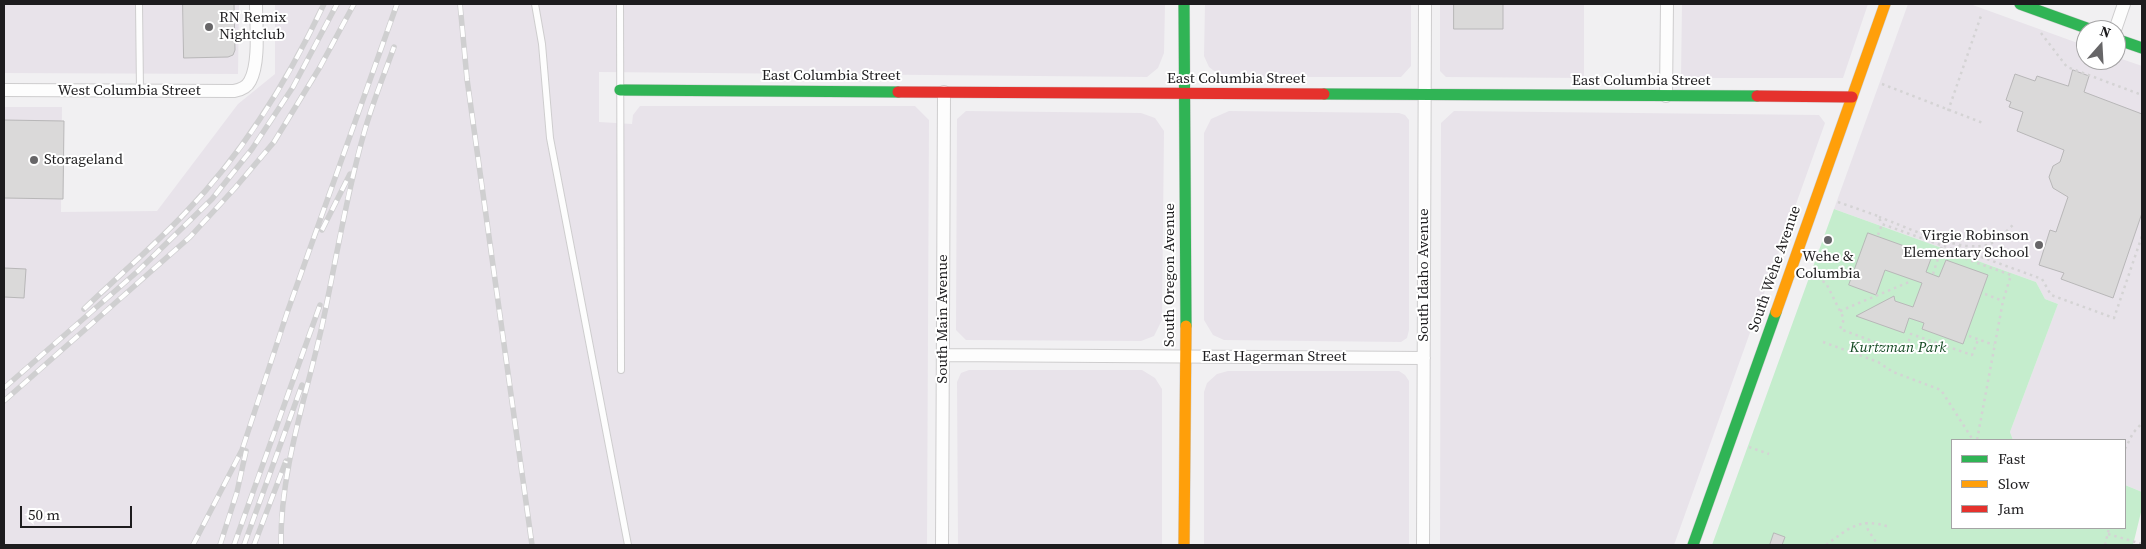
<!DOCTYPE html>
<style>
body{margin:0}
#map{position:relative;width:2146px;height:549px;overflow:hidden;background:#f1f0f2;font-family:"Source Serif 4",serif}
canvas{display:block}
.frame{position:absolute;inset:0;border:5px solid #1d1c1e;pointer-events:none}
.legend{position:absolute;left:1951px;top:439px;width:175px;height:90px;box-sizing:border-box;background:#fff;border:1px solid #a5a4a5;margin:0;padding:6px 9px;list-style:none;font-size:15px;color:#1d1c1e}
.legend li{display:flex;align-items:center;gap:10px;height:25px}
.legend b{width:25px;border:1px solid #a5a4a5}
.north{position:absolute;left:2076px;top:20px;width:50px;height:50px;box-sizing:border-box;background:#fff;border:1px solid #a5a4a5;border-radius:50%;rotate:19deg;font-size:14px;font-weight:700;line-height:20px;text-align:center;color:#1d1c1e}
.north::after{content:'';display:block;margin:auto;width:18px;height:22px;background:#676668;clip-path:polygon(50% 0,100% 100%,50% 72%,0 100%)}
.scale{position:absolute;left:20px;top:506px;width:112px;height:22px;box-sizing:border-box;border:2px solid #1d1c1e;border-top:0;padding-left:6px;font-size:15px;line-height:18px;white-space:nowrap;color:#1d1c1e;-webkit-text-stroke:4px #fff;paint-order:stroke}
</style>
<div id="map">
<canvas width="2146" height="549"></canvas>
<div class="frame"></div>
<ul class="legend">
<li><b style="height:6px;background:#30b455"></b>Fast</li>
<li><b style="height:6px;background:#ff9f0a"></b>Slow</li>
<li><b style="height:6px;background:#e5322d"></b>Jam</li>
</ul>
<div class="north">N</div>
<div class="scale">50 m</div>
</div>
<script>
const c = document.querySelector('canvas').getContext('2d');
c.lineJoin = 'round';
function fillPath(path, color) { c.fillStyle = color; c.fill(path, 'evenodd'); }
function stroke(path, color, width, dash) { c.strokeStyle = color; c.lineWidth = width; c.lineCap = dash ? 'butt' : 'round'; c.setLineDash(dash || []); c.stroke(path); }
function drawText(font, color, halo, rows, align = 'center') {
  c.font = font + ' "Source Serif 4",serif'; c.lineWidth = 4; c.setLineDash([]); c.textBaseline = 'middle'; c.strokeStyle = halo; c.fillStyle = color; for (const [text, x, y, turn = 0] of rows) {
    c.save(); c.translate(x, y); c.rotate((+turn || 0) * Math.PI / 180); c.textAlign = isNaN(turn) ? turn : align; if (halo) c.strokeText(text, 0, 0); c.fillText(text, 0, 0); c.restore();
  }
}
fillPath(new Path2D(`
 M4 4H239L238 74 4 73Z
 M275 4H1165L1164 53 1158 68 1147 77 599 72V122L632 124 633 115 640 106H915L929 120 927 545H4V107H62L61 212 157 211 238 104 275 74Z
 M1205 4H1411V66L1401 77H1222L1209 67 1204 56Z
 M1440 4H1584V78L1446 77 1440 71Z
 M1682 4H1868L1843 78H1681Z
 M1908 4H1970L2086 46V60H2116V57L2142 66V492L2125 485V440H2013L2010 432 2058 304 2045 299 2036 282 1834 209Z
 M966 111 1141 113 1155 118 1164 131 1162 320 1154 336 1141 341 966 340 956 330 957 119Z
 M1229 111 1399 113 1405 115 1409 120V330L1407 338 1401 342 1224 340 1213 335 1204 320V133L1211 119Z
 M1454 111 1819 115 1825 123 1674 545H1440L1441 123Z
 M969 370H1142L1155 378 1162 389V545H958L957 382 961 373Z
 M1228 371H1399L1405 375 1409 381V545H1204V392L1207 383 1217 374Z`), '#e8e3ea');
fillPath(new Path2D(`
 M1834 209 2036 282 2045 299 2058 304 2010 432 2013 440H1952V528H2125V485L2142 492V508L2133 545H1712Z`), '#c5edcd');
const building = new Path2D(`
 M183 4H234L235 50 233 55 228 57 184 58Z
 M1454 4H1503V29H1454Z
 M2073 70 2089 76 2084 92 2142 114V213L2113 298 2061 279 2064 273 2039 265 2050 230 2056 232 2068 197 2053 188 2049 177 2053 166 2060 162 2064 150 2017 131 2023 112 2009 107 2011 102 2006 100 2015 74 2035 81 2037 76 2068 86Z
 M4 120 64 121 63 199 4 198Z
 M1868 233 1932 256 1926 272 1939 277 1946 260 1988 275 1963 344 1922 329 1924 323 1909 318 1904 333 1856 316 1894 296 1895 301 1913 307 1922 283 1885 270 1876 295 1849 285Z
 M4 268 26 269 24 298 4 297Z
 M1774 533 1785 537 1782 545H1770Z`);
fillPath(building, '#dad9d9');
stroke(building, '#b8b7b8', 1);
const lane = new Path2D(`
 M139 4 140 91
 M535 4 542 44 550 138 628 545
 M620 4 621 370`);
const street = new Path2D(`
 M2115 30 2124 4
 M4 90 234 91C240 90 247 87 250 81 260 63 256 25 256 4
 M1666 96 1667 4
 M943 355 1424 358
 M942 545 944 92
 M1423 545 1425 4`);
const fast = new Path2D(`
 M1184 4 1186 326
 M2020 4 2092 30
 M2116 39 2142 48
 M620 90 898 92
 M1324 94 1757 96
 M1693 545 1776 312`);
const slow = new Path2D(`
 M1776 312 1885 4
 M1184 545 1186 326`);
const jam = new Path2D(`
 M898 92 1324 94
 M1757 96 1852 97`);
stroke(lane, '#cecdce', 8);
stroke(street, '#cecdce', 14);
stroke(fast, '#cecdce', 12);
stroke(slow, '#cecdce', 12);
stroke(jam, '#cecdce', 12);
stroke(new Path2D(`
 M2041 33 2067 67 2142 95
 M1882 84 1983 123
 M1948 111 1982 13
 M1838 202 1878 216 1882 224 1952 249 1955 255 2011 275 2003 301 1977 440
 M1879 217C1907 227 1965 256 1992 243 2000 239 2006 231 2013 225
 M1878 235 1882 224
 M1959 245 1962 250 2042 279 2051 295 2114 318 2142 236
 M1933 274 1942 246
 M1811 275 1826 283 1844 319 1840 329 1905 353 1911 334 1972 355 1978 340
 M1985 294 2003 301
 M1840 311 1909 282
 M1969 336 1994 345
 M1823 342 1878 362 1893 372 1941 390 1973 440
 M1749 447 1769 454
 M2125 449 2133 433 2142 423
 M1866 522 1868 530 1878 545
 M2108 534 2142 544
 M1826 545C1849 528 1860 517 1889 527
 M2105 545 2109 528`), '#d4d3d4', 2.5, [2.5, 4]);
stroke(lane, '#fdfdfd', 6);
stroke(street, '#fdfdfd', 12);
stroke(fast, '#30b455', 11);
stroke(slow, '#ff9f0a', 11);
stroke(jam, '#e5322d', 11);
const rail = new Path2D(`
 M460 4 467 79 532 545
 M322 230 350 174
 M84 309C117 277 154 246 186 212 245 151 288 80 324 4
 M4 388 138 271 212 199 252 149 293 87 337 4
 M4 401 190 237 235 188 274 142 320 67 354 4
 M193 545 242 450 287 313 397 4
 M220 545 237 492 246 451
 M234 545 320 305
 M244 545 302 385
 M254 545 286 461
 M281 545C280 471 306 397 322 326 336 261 346 196 364 133 372 104 384 75 394 47`);
stroke(rail, '#cfcfd0', 5.5);
stroke(rail, '#fff', 4, [11]);
for (const [x, y, r, color] of [
 [209,27,5,"#676668"],
 [34,160,5,"#676668"],
 [1828,240,5,"#676668"],
 [2039,245,5,"#676668"]
]) { const dot = new Path2D(); dot.arc(x, y, r, 0, 2 * Math.PI); c.fillStyle = color; c.fill(dot); stroke(dot, '#fff', 2); }
drawText('15px', '#1d1c1e', '#fff', [
 ["RN Remix",219,18],
 ["Nightclub",219,35],
 ["Storageland",44,160],
 ["Virgie Robinson",2029,236,"right"],
 ["Elementary School",2029,253,"right"],
 ["Wehe &",1828,257,"center"],
 ["Columbia",1828,274,"center"]
], 'left');
drawText('15px', '#1d1c1e', '#fff', [
 ["East Columbia Street",831,76],
 ["East Columbia Street",1236,79],
 ["East Columbia Street",1641,81],
 ["West Columbia Street",129,91],
 ["South Wehe Avenue",1775,269,-71],
 ["South Oregon Avenue",1170,275,-90],
 ["South Idaho Avenue",1424,275,-90],
 ["South Main Avenue",943,319,-90],
 ["East Hagerman Street",1274,357]
]);
drawText('italic 15px', '#144a23', '#fff', [
 ["Kurtzman Park",1898,348]
]);
</script>
